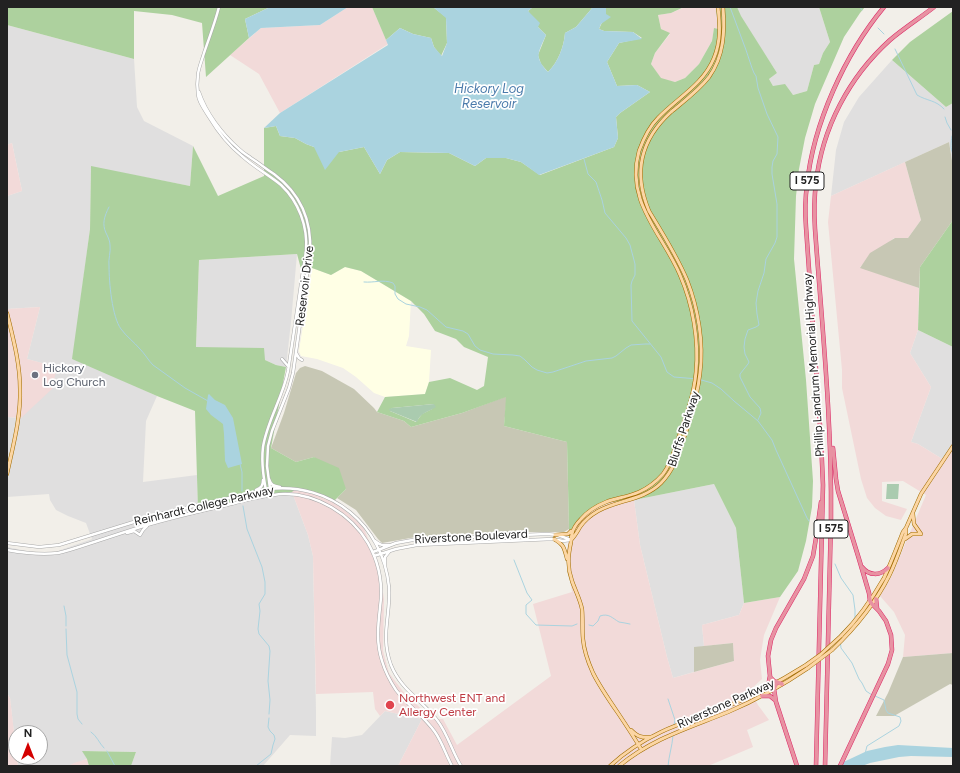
<!DOCTYPE html>
<style>
body{margin:0}
#map{position:relative;width:960px;height:773px;overflow:hidden;background:#f2efe9;font-family:Figtree,sans-serif}
canvas{display:block}
.frame{position:absolute;inset:0;border:8px solid #222;pointer-events:none}
.north{position:absolute;left:8px;top:725px;width:40px;height:40px;box-sizing:border-box;background:#fff;border:1px solid #a7a7a7;border-radius:50%;rotate:0deg;font-size:11px;font-weight:700;line-height:16px;text-align:center;color:#222}
.north::after{content:'';display:block;margin:auto;width:14px;height:18px;background:#d40000;clip-path:polygon(50% 0,100% 100%,50% 72%,0 100%)}
</style>
<div id="map">
<canvas width="960" height="773"></canvas>
<div class="frame"></div>
<div class="north">N</div>
</div>
<script>
const c = document.querySelector('canvas').getContext('2d');
c.lineJoin = 'round';
function fillPath(path, color) { c.fillStyle = color; c.fill(path, 'evenodd'); }
function stroke(path, color, width, dash) { c.strokeStyle = color; c.lineWidth = width; c.lineCap = dash ? 'butt' : 'round'; c.setLineDash(dash || []); c.stroke(path); }
function drawText(font, color, halo, rows, align = 'center') {
  c.font = font + ' Figtree,sans-serif'; c.lineWidth = 3.5; c.setLineDash([]); c.textBaseline = 'middle'; c.strokeStyle = halo; c.fillStyle = color; for (const [text, x, y, turn = 0] of rows) {
    c.save(); c.translate(x, y); c.rotate((+turn || 0) * Math.PI / 180); c.textAlign = isNaN(turn) ? turn : align; if (halo) c.strokeText(text, 0, 0); c.fillText(text, 0, 0); c.restore();
  }
}
fillPath(new Path2D(`
 M737 7H819L830 42 823 53 819 64 814 65 807 91 793 95 773 86 769 79 777 73 740 16Z
 M7 25 134 59 137 107 144 121 193 146 190 186 91 167 90 229 73 358 157 396 146 421 143 482 197 475 198 510 254 496 292 492 308 535 313 556 316 712V736L290 735 263 766H131L136 752 83 751 87 759 68 766H18L17 757H40V733H16V752L10 698 7 693V547L32 552H55L92 539 86 523 68 516 56 510 50 500 49 494 7 497V417L21 418 56 367 27 359 40 307 7 309V196L22 191 12 143 7 145Z
 M892 60 946 107 953 103V167L949 142 831 196 836 150 844 122 859 97Z
 M297 254 291 322 286 367 276 365 265 360 196 347 199 260Z
 M918 330 953 347V447L944 460 918 444 911 442 931 387 910 353Z
 M714 484 736 528 744 603 739 615 702 625 704 646 694 648V672L673 678 667 657 640 545 634 500Z
 M385 711 422 719 398 766H330L332 737 345 738 362 735Z`), '#e0dfdf');
fillPath(new Path2D(`
 M348 7H372L388 44 280 113 259 74 230 55 261 28 320 25Z
 M685 7H716L718 29H714L712 41 699 64 685 78 675 82 661 79 651 64 655 53 670 34 661 29 658 15 671 13Z
 M12 143 22 191 7 196V145Z
 M905 162 921 220 908 238H894L860 267 919 288 918 330 910 353 931 387 911 442 918 444 944 460 953 447V653L903 657 905 635 894 612 880 596 891 577 926 495 903 481 882 482V501L907 509 901 520 886 516 875 508 867 498 861 479 842 388V370L828 222 831 196Z
 M40 307 27 359 57 367 52 389 21 418 7 417V309Z
 M296 488 334 501 363 526 379 566 384 599 383 651 389 673 405 694 426 713 431 719H443L457 745 551 676 533 604 572 592 566 557 569 537 582 518 592 510 612 502 634 500 640 545 667 657 673 678 734 661 733 643 704 646 702 625 739 615 744 603 780 597 764 635 760 660 762 679 750 690 758 705 769 720 747 730 753 747 708 766H398L422 719 385 711 380 716 375 709 373 692 316 694 313 556 308 535 292 492Z
 M7 693 10 698 18 766H7Z
 M87 759 89 766H68L74 763Z`), '#f2dad9');
fillPath(new Path2D(`
 M345 267 361 271 411 301 409 336 406 346 431 350 429 382 425 394 385 397 374 393 356 377 343 368 317 359 301 356 299 351 312 268 331 275Z`), '#ffffe5');
fillPath(new Path2D(`
 M949 142 953 167V220L920 267 919 288 860 268 870 253 895 238H908L921 220 905 162Z
 M305 366 322 371 354 389 374 408 377 412 404 421 411 427 462 413 507 396 504 426 567 442 569 529 564 532H512L416 537 382 543 378 539 356 510 337 498 346 489 314 457 296 462 271 448 284 413 296 373 300 368Z
 M733 643 734 661 694 672V647Z
 M953 653V685L950 684 894 716H876L888 693 903 657Z`), '#c7c7b4');
fillPath(new Path2D(`
 M7 7H268V8L245 19 249 38 206 77 202 23 172 15 134 11V59L7 25Z
 M372 7H433L446 17 447 43 441 56 434 47 431 38 413 34 400 28 386 40Z
 M533 7H593L576 27 565 33C564 47 558 62 548 72L541 64 538 55 546 35 538 27 528 11Z
 M606 7H684L671 13 658 15 661 29 670 33 655 53 651 64 661 78 675 82 685 78 699 64 712 41 714 28 718 29 716 7H737L741 16 777 73 769 79 773 86 785 84 793 95 807 91 814 65 819 64 823 53 830 42 819 7H865L860 13 844 37 815 104 805 138 799 169 796 196 794 259 806 380 813 481 812 507 806 541 798 571 780 597 744 603 736 528 714 484 634 500 611 502 592 510 582 518 569 537V529L567 442 504 426 506 397 462 413 411 427 404 421 377 412 385 397 425 394 429 382 450 378 477 390 484 386 488 357 464 347 456 339 435 331 424 314 411 301 361 271 345 267 331 275 312 268 301 269 297 254 199 260 196 347 264 348 265 360 276 365 286 367 271 448 296 462 314 457 339 468 346 489 334 501 297 488 292 492 254 496 198 510 195 411 157 396 72 359 90 229 91 166 190 186 193 146 218 196 264 176V128L276 126 280 136 295 138 306 144 314 147 339 152 364 147 380 174 387 160 400 152 449 153 475 166 486 158H506L521 162 540 175 614 147 618 138 616 117 620 113 650 92 637 85 617 86 607 62 619 43 642 38 633 32 604 31 599 29 606 14ZM434 404 432 409 422 414 416 422 390 411 392 408Z
 M953 11V103L946 107 892 60 910 42Z
 M953 220V347L918 330 920 267Z
 M82 751 136 752 131 766H89L87 759Z`), '#add19e');
fillPath(new Path2D(`
 M434 404 436 407C428 412 420 413 417 422L390 411 389 409 392 408Z
 M887 484H899L898 499H886Z`), '#aacbaf');
fillPath(new Path2D(`
 M268 7H348L320 25 261 28 249 38 245 19 268 8Z
 M433 7H533L528 11 540 23 538 27 546 35C539 52 533 56 548 72 558 62 564 47 565 33L576 27 593 7H606V14L611 17 601 24 599 29 604 31 633 32 642 39 619 43 607 62 617 86 637 85 650 92 620 113 616 117 618 138 614 147 539 175 521 162 506 158H486L475 166 449 153 400 152 387 160 380 174 364 147 339 152 325 170 314 147 306 144 295 138 280 136 276 126 264 128 280 113 388 45 386 40 400 28 413 34 431 38 434 47 442 56 447 43 446 18Z
 M209 394 215 400 225 405 233 418 242 464 228 468 225 461 224 434 223 424 211 415 206 409 208 395Z
 M898 745 953 748V757L911 756 899 757 870 763 862 766H835L867 751 885 747Z`), '#aad3df');
stroke(new Path2D(`
 M730 7 746 50 752 68 754 73 756 76 758 88 767 114 778 137 777 154 773 161 772 167V174L777 204V237L775 243 766 259 764 273 758 291 756 303 757 314 759 325 756 327 748 330 745 339 744 347 745 354 749 362 748 364 740 374V377L750 397 760 408 761 413 758 420
 M860 7 862 10
 M878 28 884 34
 M895 49 917 95C927 101 936 100 944 109
 M945 117 947 123 951 130
 M952 136C951 143 950 148 953 154
 M584 159 588 174 596 182 602 200 605 213 626 238 630 245 635 264V275L632 281 631 285 632 321 661 357 667 372 674 377 698 379 712 383 721 389 734 401 758 421 772 440 776 450 807 518 809 521
 M109 207C104 217 102 224 106 233 108 237 110 241 110 245 111 252 108 259 109 266 109 282 112 317 121 329 126 336 134 342 140 349 145 354 148 360 153 365L185 388 208 401
 M364 282C374 283 383 279 393 283L395 286V294L398 299 406 304 420 307 427 310 446 327 463 331 468 334 475 346 480 350 493 354 513 355 520 356 525 360 532 367 537 370 547 373 553 372 586 361 612 358 616 356 626 348 631 345 645 344H650
 M240 464 242 472V491
 M243 506 247 529 262 567 265 582V594L259 604 260 611 258 629 259 634 269 646 270 651 268 681 270 700 269 714
 M514 560 527 593 532 600 526 605V614L536 625 572 626 577 624
 M835 564 841 578 853 595 855 610V617L853 621
 M64 606 66 616V626
 M589 625 593 626 598 621 600 616C609 613 612 618 619 622 623 623 627 623 630 624
 M66 629 67 655 77 692V714L78 719 82 724
 M840 636 841 633 851 623
 M840 639 841 648 852 663 859 679 862 683 866 691 872 695
 M668 699 675 720 674 725
 M91 732C97 736 99 743 104 748
 M107 751 108 753 115 766
 M865 754 867 746 899 726 901 721 900 717 888 713 886 710 884 700 875 696
 M256 766 271 754 273 745 275 739 274 735 270 731 268 727 269 718
 M668 766C669 755 672 747 673 736`), '#aad3df', 1);
const minor = new Path2D(`
 M219 7C215 23 209 38 204 53 202 60 199 67 198 74 197 81 197 88 198 95 199 103 205 110 209 117 218 132 228 145 242 156 254 167 269 175 281 185 299 202 308 227 306 251L288 371C283 397 267 421 263 447 261 464 264 480 267 496
 M199 92C206 113 222 134 239 149 243 153 247 155 251 158 259 163 266 169 274 174 301 194 312 220 310 253L293 373 289 388 272 431 268 446 267 466 271 496
 M296 353 299 358 302 360
 M282 359 288 366
 M269 479C271 485 273 486 280 487
 M256 490C261 488 263 486 263 480
 M127 533 134 531 140 535 143 530 147 526
 M375 541C380 545 383 546 389 545
 M7 543 39 547 59 545 163 513 269 489C331 482 383 525 389 587 391 615 380 635 391 665 401 690 422 700 437 720 448 734 452 752 461 766
 M7 550C24 553 40 555 58 553 67 551 76 548 85 545 100 540 116 535 131 530 161 520 192 513 223 506 243 501 263 495 283 494 316 493 351 514 368 543 377 559 382 579 381 598 379 619 375 640 382 661 385 671 390 681 396 690 407 705 424 716 435 732 442 742 446 755 452 766
 M373 552 396 543 418 539 547 534 558 535 571 540
 M374 556 396 549 417 545 552 539 563 541 570 540
 M385 564V557L389 552`);
const major = new Path2D(`
 M7 313C13 338 20 363 20 389 21 417 13 446 7 474
 M913 514 914 524 921 534
 M555 535 568 534 571 531
 M554 539C564 545 564 547 567 559
 M905 539 912 534H921
 M571 540C575 536 577 532 580 527 584 521 591 515 598 511 618 500 644 500 661 483 676 468 680 448 687 429 693 410 698 392 700 373 704 343 698 308 687 280 677 256 663 234 649 211 633 173 640 140 671 112 684 101 698 91 709 77 724 56 725 32 723 7
 M841 636C858 619 872 599 884 578 891 563 897 547 903 532L906 528 921 494 953 446
 M832 650C855 628 875 604 889 576 896 562 901 547 906 533V528
 M631 730C638 737 642 738 651 737
 M641 749C634 737 626 725 618 713 609 700 600 687 593 673 588 662 584 651 583 639 582 629 583 619 582 609 580 599 575 590 572 581 567 567 568 556 571 542 571 540 571 537 572 534 573 529 577 523 581 519 587 512 596 506 606 502 616 498 628 497 639 492 648 488 656 482 663 474 671 464 674 451 678 439 686 417 694 395 696 372 699 340 693 305 680 275 662 233 625 202 639 151 643 140 650 126 658 118 677 98 703 85 714 58 721 41 720 25 718 7
 M610 766C625 752 642 741 661 732 680 723 701 717 721 709 751 697 779 682 806 665
 M619 766C653 738 689 728 728 712 756 700 783 685 808 668`);
const highway = new Path2D(`
 M833 448 836 479 838 491 859 559 869 593 870 601 872 604 879 611 886 621 891 635 892 650 888 664 840 766
 M862 567C869 576 880 576 888 568
 M876 599 877 608
 M770 677 774 681 782 684
 M777 682 774 689 776 702 797 766
 M764 689 768 685 769 681 770 676 768 656 771 640 776 628 804 579 813 556 816 538 821 502
 M762 696H770L775 700
 M816 766 823 485 821 440 806 227C805 213 805 199 807 185 813 124 845 54 884 7
 M825 766 831 518C832 421 822 325 815 229 814 213 814 198 816 183 822 128 849 77 890 40 904 28 920 18 934 7`);
stroke(minor, '#a9a9a9', 3.5);
stroke(major, '#a06b00', 4);
stroke(highway, '#dc2a67', 4.5);
stroke(minor, '#fff', 2.5);
stroke(major, '#fcd6a4', 3);
stroke(highway, '#e892a2', 3.5);
const majorBridge = new Path2D(`
 M806 665 820 655 841 636
 M808 668 832 650`);
stroke(majorBridge, '#a06b00', 4, []);
stroke(majorBridge, '#fcd6a4', 3);
for (const [x, y, r, color] of [
 [35,375,4,"#6b7280"],
 [390,705,5,"#e0444e"]
]) { const dot = new Path2D(); dot.arc(x, y, r, 0, 2 * Math.PI); c.fillStyle = color; c.fill(dot); stroke(dot, '#fff', 1.5); }
for (const [x, y, w] of [
 [807,181,34],
 [831,529,34]
]) { const box = new Path2D(); box.roundRect(x - w / 2, y - 9, w, 18, 3); c.fillStyle = '#fff'; c.fill(box); stroke(box, '#222', 1); }
drawText('bold 11px', '#222', null, [
 ["I 575",807,181],
 ["I 575",831,529]
]);
drawText('12px', '#222', '#fff', [
 ["Reservoir Drive",305,286,-83],
 ["Phillip Landrum Memorial Highway",814,365,-94],
 ["Bluffs Parkway",684,429,-72],
 ["Reinhardt College Parkway",204,506,-13],
 ["Riverstone Boulevard",471,537,-3],
 ["Riverstone Parkway",726,704,-24]
]);
drawText('12px', '#5b616d', '#fff', [
 ["Hickory",43,368],
 ["Log Church",43,382]
], 'left');
drawText('12px', '#be3a42', '#fff', [
 ["Northwest ENT and",399,698],
 ["Allergy Center",399,712]
], 'left');
drawText('italic 13px', '#4a7aab', '#fff', [
 ["Hickory Log",489,89],
 ["Reservoir",489,104]
]);
</script>
